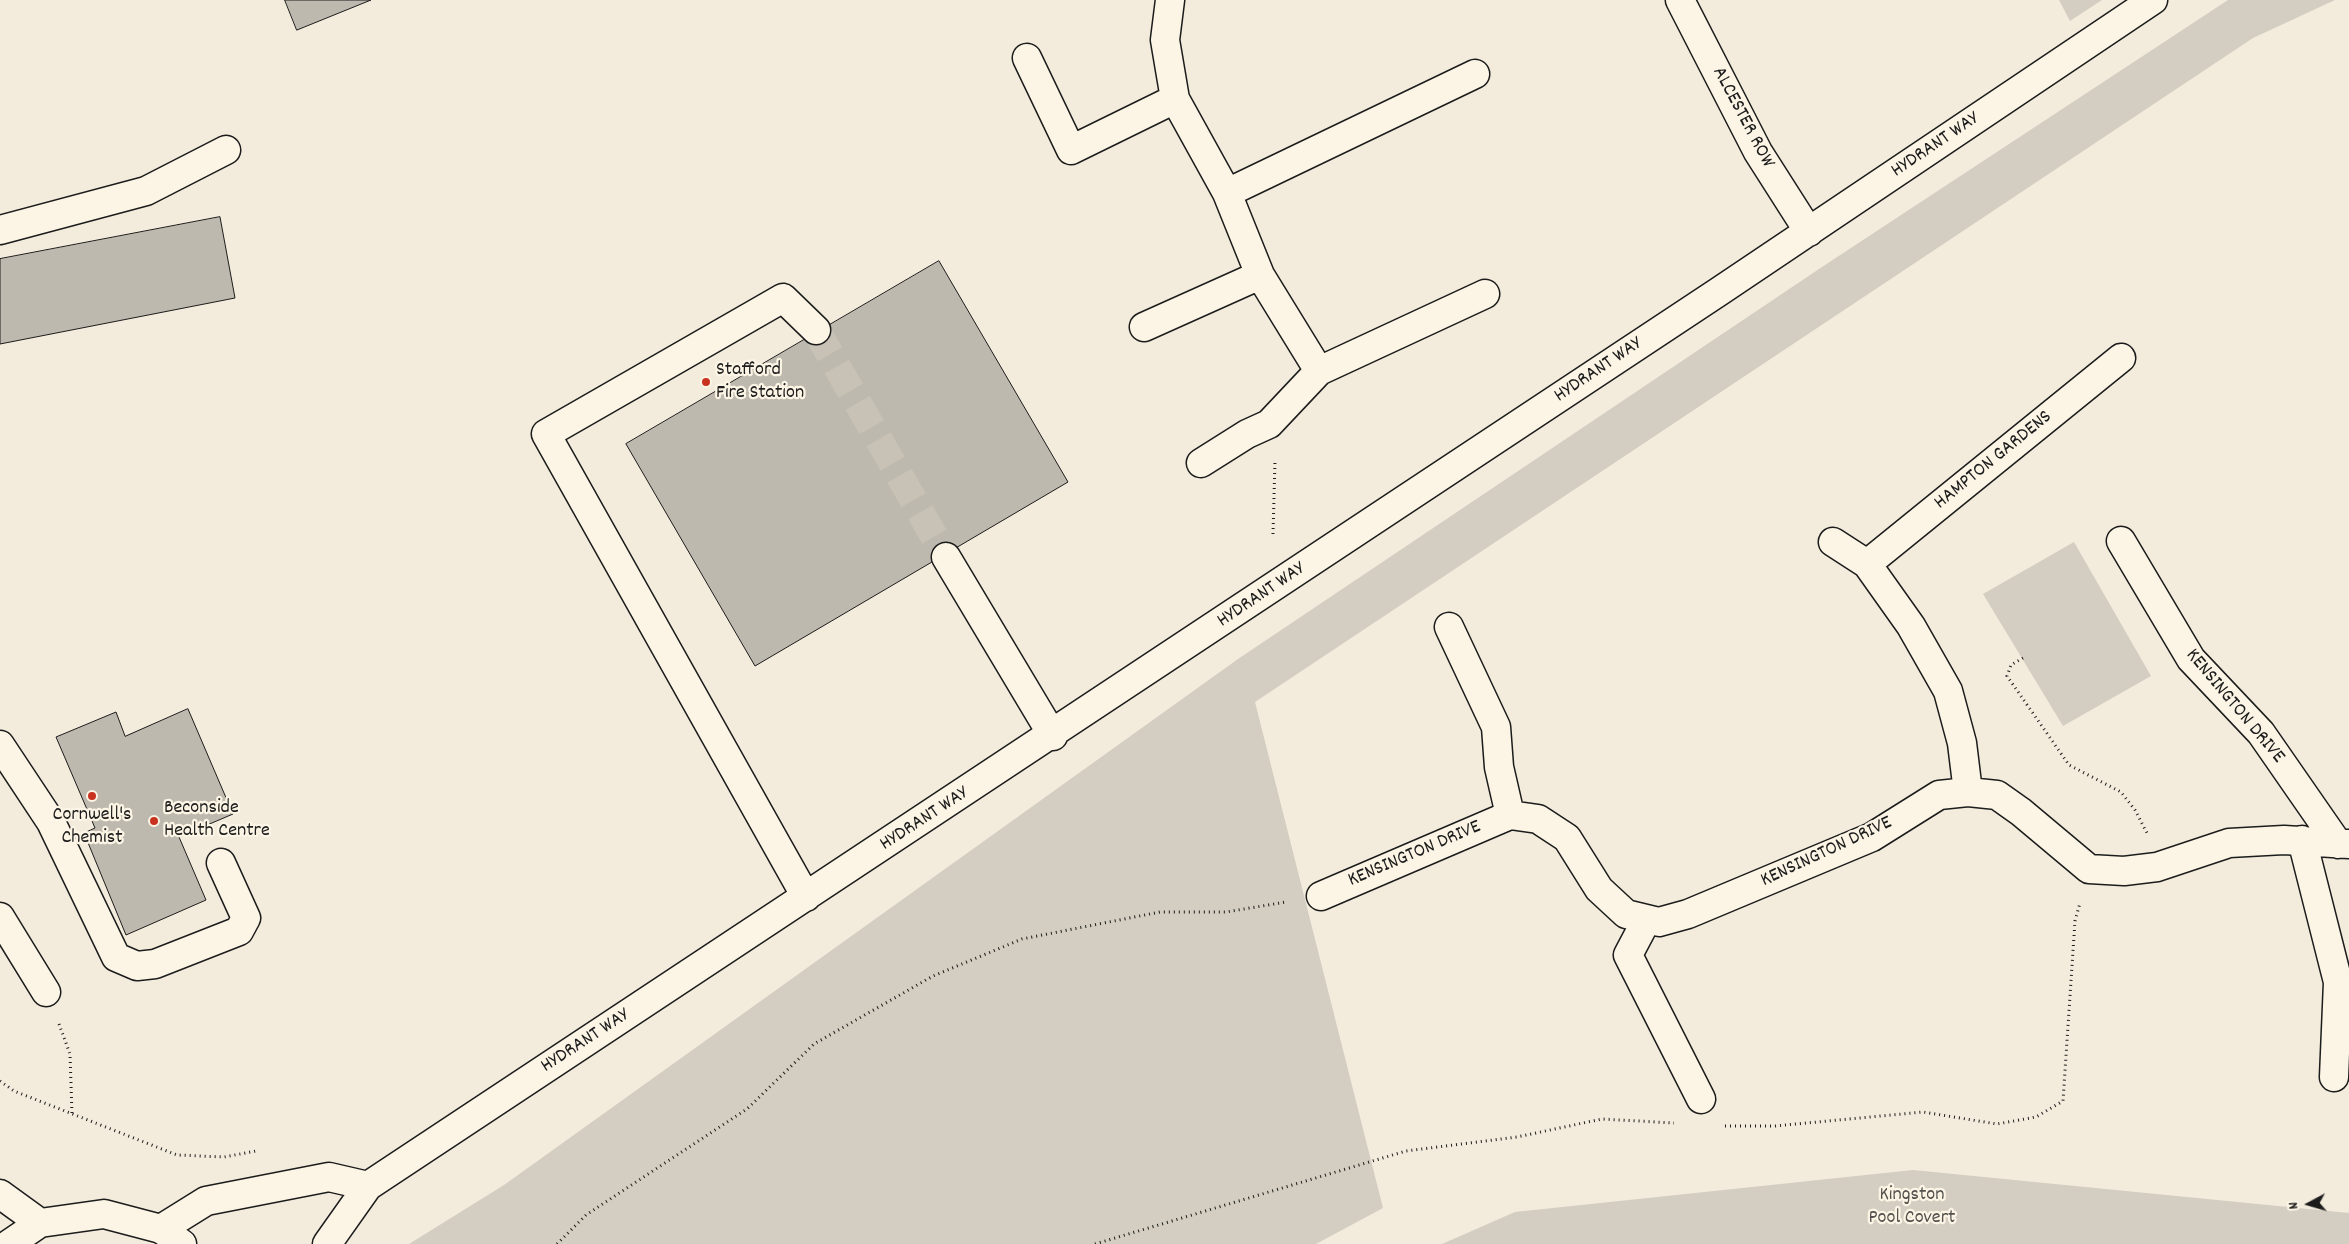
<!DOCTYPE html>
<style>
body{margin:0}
#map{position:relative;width:2349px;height:1244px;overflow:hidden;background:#f3ecdd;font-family:Dekko,sans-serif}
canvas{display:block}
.north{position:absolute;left:2284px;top:1179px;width:50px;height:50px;-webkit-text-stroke:4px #fcf5e5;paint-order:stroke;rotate:264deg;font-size:14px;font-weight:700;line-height:20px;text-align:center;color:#1c1c1c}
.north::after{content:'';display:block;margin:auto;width:18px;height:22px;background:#1c1c1c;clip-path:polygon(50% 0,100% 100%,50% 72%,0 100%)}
</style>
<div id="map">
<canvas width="2349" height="1244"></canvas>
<div class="north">N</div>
</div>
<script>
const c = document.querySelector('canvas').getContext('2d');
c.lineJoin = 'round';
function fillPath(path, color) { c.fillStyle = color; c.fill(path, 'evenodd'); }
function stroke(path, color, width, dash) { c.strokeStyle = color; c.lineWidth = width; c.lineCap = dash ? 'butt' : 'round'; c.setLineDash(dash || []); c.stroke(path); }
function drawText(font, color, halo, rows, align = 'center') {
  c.font = font + ' Dekko,sans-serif'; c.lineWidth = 4.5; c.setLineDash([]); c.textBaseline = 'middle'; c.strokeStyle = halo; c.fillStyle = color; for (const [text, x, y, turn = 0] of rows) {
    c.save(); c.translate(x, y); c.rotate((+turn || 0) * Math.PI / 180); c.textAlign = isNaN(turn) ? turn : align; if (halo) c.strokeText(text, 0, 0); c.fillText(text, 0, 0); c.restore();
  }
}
fillPath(new Path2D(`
 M2059 0H2102L2070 21Z
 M2228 0H2335L2253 38 1255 702 1383 1208 1316 1244H409L504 1185 1238 659 1822 267Z
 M2074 542 2151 676 2063 726 1983 594Z
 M1913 1170 2349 1213V1244H1442L1515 1212Z`), '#d3cec1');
const building = new Path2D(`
 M285 0H371L297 30Z
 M220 217 235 298 0 344V259Z
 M939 261 1068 482 755 666 626 444Z
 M188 709 233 814 179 837 206 900 126 935 84 833 95 828 56 737 116 712 125 736Z`);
fillPath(building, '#beb9ae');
stroke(building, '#1c1c1c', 1);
stroke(new Path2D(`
 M816 330 946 557`), '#c8c2b6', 28, [28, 14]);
const minor = new Path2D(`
 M1170 0 1165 40 1175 99 1227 193 1260 275 1319 371 1269 424 1247 434 1201 463
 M1680 0 1758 152 1809 232
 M1027 58 1071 150 1175 99
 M1227 193 1475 74
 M0 230 146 191 226 150
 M1144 327 1260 275
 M1319 371 1485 294
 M2121 541 2191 659 2261 733 2338 844
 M1833 542 1867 564 1911 626 1948 691 1962 743 1968 792
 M946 557 1053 736
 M1867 564 2121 358
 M1449 627 1496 727 1499 767 1510 815
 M0 745 51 822 116 957 137 966 155 964 239 931 246 918 221 863
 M2302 840 2338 982 2334 1077
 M1321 896 1510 815 1538 819 1567 838 1599 889 1626 914 1659 922 1688 914 1872 837 1939 795 1968 792 1997 795 2021 812 2089 869 2124 871 2157 867 2229 843 2284 840 2349 844
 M806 897 546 434 783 298 816 330
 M0 917 46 992
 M1647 919 1628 955 1701 1099
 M161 1229 206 1201 329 1177 368 1186
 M327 1244 368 1186C964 793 1561 400 2153 0`);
const highway = new Path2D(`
 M0 1194 40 1223
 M9 1244 40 1223 104 1214 161 1229 182 1244`);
stroke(minor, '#1c1c1c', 31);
stroke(highway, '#1c1c1c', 31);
stroke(new Path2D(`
 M1273 534 1275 460
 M2023 658 2011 665 2007 676 2069 765 2121 792 2135 810 2147 833
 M59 1024 70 1054 72 1114
 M0 1081 14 1091 177 1155 224 1157 256 1151
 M1725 1126H1775L1923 1112 1997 1124 2036 1117 2063 1101 2075 921 2080 903
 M557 1244 586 1215 747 1109 814 1044 933 976 1022 939 1160 912H1226L1286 902
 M1095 1244 1406 1151 1517 1137 1602 1119 1674 1123`), '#1c1c1c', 3, [1, 4]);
stroke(minor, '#fcf5e5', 28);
stroke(highway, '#fcf5e5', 28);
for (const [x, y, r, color] of [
 [706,382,5,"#c8321e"],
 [92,796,5,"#c8321e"],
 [154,821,5,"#c8321e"]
]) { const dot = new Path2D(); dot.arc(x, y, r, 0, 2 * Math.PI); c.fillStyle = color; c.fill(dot); stroke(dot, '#fcf5e5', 2); }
drawText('20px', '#1c1c1c', '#fcf5e5', [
 ["ALCESTER ROW",1742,118,62],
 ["HYDRANT WAY",1936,146,-34],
 ["HYDRANT WAY",1599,371,-34],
 ["HAMPTON GARDENS",1994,461,-39],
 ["HYDRANT WAY",1262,596,-34],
 ["KENSINGTON DRIVE",2234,707,50],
 ["HYDRANT WAY",925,820,-33],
 ["KENSINGTON DRIVE",1827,853,-25],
 ["KENSINGTON DRIVE",1415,855,-23],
 ["HYDRANT WAY",586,1042,-33]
]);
drawText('20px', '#1c1c1c', '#fcf5e5', [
 ["Stafford",716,371],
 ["Fire Station",716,394],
 ["Beconside",164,809],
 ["Health Centre",164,832],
 ["Cornwell's",92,816,"center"],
 ["Chemist",92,839,"center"]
], 'left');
drawText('20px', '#53514e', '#fcf5e5', [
 ["Kingston",1912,1196],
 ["Pool Covert",1912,1219]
]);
</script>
